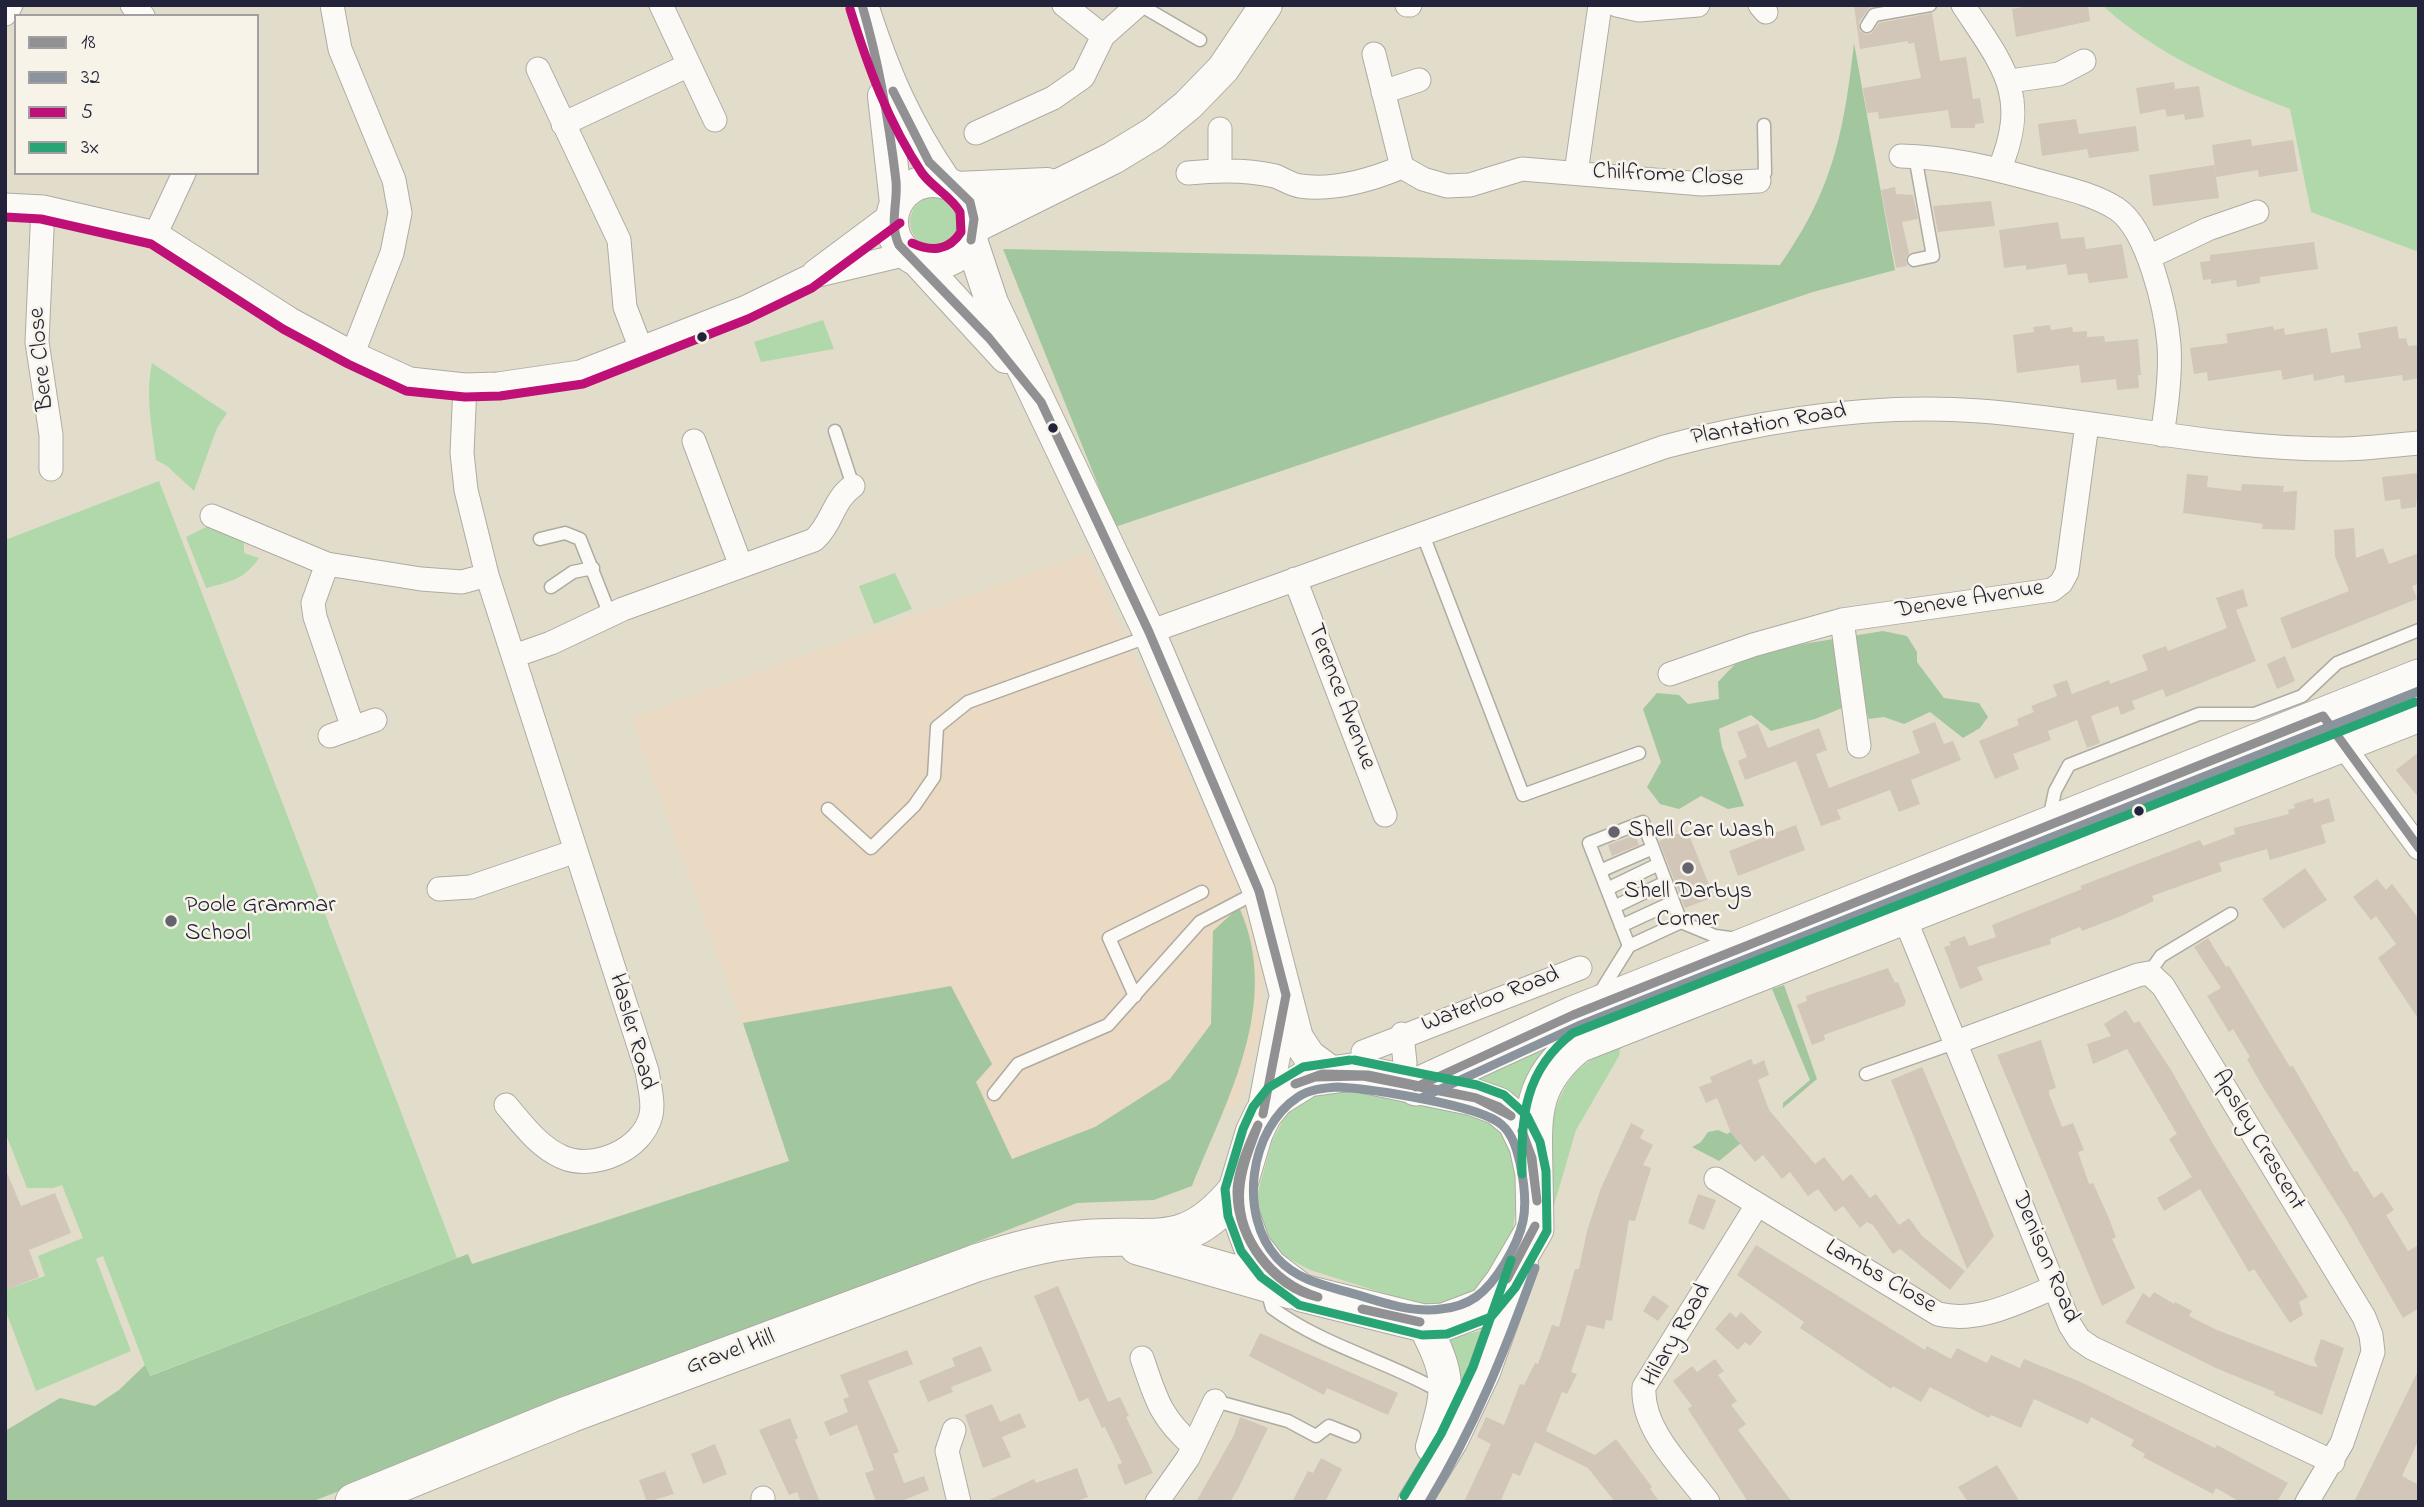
<!DOCTYPE html>
<style>
body{margin:0}
#map{position:relative;width:2424px;height:1507px;overflow:hidden;background:#e2ddcb;font-family:"Indie Flower",sans-serif}
canvas{display:block}
.frame{position:absolute;inset:0;border:7px solid #22223b;pointer-events:none}
.legend{position:absolute;left:14px;top:14px;width:245px;height:161px;box-sizing:border-box;background:#f7f3e8;border:2px solid #a29fa3;margin:0;padding:9px 12px;list-style:none;font-size:21px;color:#22223b}
.legend li{display:flex;align-items:center;gap:14px;height:35px}
.legend b{width:35px;border:2px solid #a29fa3}
</style>
<div id="map">
<canvas width="2424" height="1507"></canvas>
<div class="frame"></div>
<ul class="legend">
<li><b style="height:9px;background:#919092"></b>18</li>
<li><b style="height:9px;background:#8b939c"></b>32</li>
<li><b style="height:9px;background:#be1076"></b>5</li>
<li><b style="height:9px;background:#29a575"></b>3x</li>
</ul>
</div>
<script>
const c = document.querySelector('canvas').getContext('2d');
c.lineJoin = 'round';
function fillPath(path, color) { c.fillStyle = color; c.fill(path, 'evenodd'); }
function stroke(path, color, width, dash) { c.strokeStyle = color; c.lineWidth = width; c.lineCap = dash ? 'butt' : 'round'; c.setLineDash(dash || []); c.stroke(path); }
function drawText(font, color, halo, rows, align = 'center') {
  c.font = font + ' "Indie Flower",sans-serif'; c.lineWidth = 5; c.setLineDash([]); c.textBaseline = 'middle'; c.strokeStyle = halo; c.fillStyle = color; for (const [text, x, y, turn = 0] of rows) {
    c.save(); c.translate(x, y); c.rotate((+turn || 0) * Math.PI / 180); c.textAlign = isNaN(turn) ? turn : align; if (halo) c.strokeText(text, 0, 0); c.fillText(text, 0, 0); c.restore();
  }
}
fillPath(new Path2D(`
 M1087 553 1237 883 1244 881 1245 906 1263 979 1261 1033 1243 1091 1238 1103 829 1262 631 718Z`), '#ead9c3');
fillPath(new Path2D(`
 M2102 5H2419V252L2311 212 2290 109C2224 84 2154 53 2102 5Z
 M910 222a25 25 0 1 1 50 0a25 25 0 1 1-50 0Z
 M823 320 834 349 761 362 754 342Z
 M152 363 227 413 217 428 194 491 167 466 156 460C152 428 145 396 152 363Z
 M159 481 457 1258 149 1376 103 1256 96 1259 131 1351 36 1391 5 1309V1290L45 1276 38 1256 83 1238 62 1185 53 1188H27L5 1132V540Z
 M214 523 244 536V553L259 558C245 579 230 582 206 588L186 537Z
 M895 573 912 609 874 624 859 586Z
 M1577 1024C1549 1048 1525 1067 1516 1104L1464 1079Z
 M1621 1046 1619 1056 1576 1130 1534 1274 1554 1115C1565 1077 1583 1059 1621 1046Z
 M1330 1086 1492 1117 1515 1142 1517 1199 1512 1237 1488 1287 1434 1309 1310 1270 1282 1255 1268 1242 1255 1203 1272 1141 1291 1105Z
 M1496 1320 1461 1386 1459 1371 1446 1340 1479 1331Z`), '#b1d8aa');
fillPath(new Path2D(`
 M1854 43 1895 270 1813 292 1115 527 1003 249 1780 265C1833 190 1844 132 1854 43Z
 M1883 631 1907 636 1917 652V662L1944 698 1979 703 1988 717 1980 728 1963 738 1930 712 1904 724 1884 717 1869 719 1862 700 1815 719 1771 731 1751 715 1719 729 1722 747 1744 806 1728 809 1701 796 1679 809 1660 804 1647 787 1661 762 1643 709 1657 693 1679 695 1688 704 1719 699 1718 682 1738 661 1784 647Z
 M1239 907C1282 1002 1228 1097 1192 1186L1154 1200 1077 1203 311 1502H5V1431L60 1398 95 1406 119 1390 145 1365 150 1376 468 1254 472 1264 789 1161 743 1023 951 986 992 1064 976 1082 1012 1159 1095 1127 1170 1079 1211 1024 1213 931Z
 M1784 985 1817 1079 1783 1108V1103L1810 1080 1772 989Z
 M1735 1129 1747 1138 1719 1161 1692 1147 1701 1142 1708 1132 1718 1130 1727 1134Z`), '#a2c79e');
fillPath(new Path2D(`
 M1854 5H1879L1869 8 1859 22 1860 31 1866 35 1872 33 1879 23 1932 13 1940 61 1966 57 1973 99 1980 98 1984 123 1975 124V128H1951L1948 110 1879 119 1878 112 1867 113 1863 88 1921 78 1914 43 1908 44V41L1860 49Z
 M2033 5H2088L2090 21 2016 37 2012 9Z
 M2174 82 2175 89 2199 86 2204 117 2185 120 2184 114 2167 117 2165 109 2140 114 2136 88Z
 M2076 119 2079 134 2136 126 2139 151 2089 158 2087 149 2042 156 2038 124Z
 M2251 139 2252 146 2293 140 2298 171 2259 177 2258 170 2216 177 2212 145Z
 M2214 165 2219 198 2153 206 2149 175Z
 M1895 187 1896 194 1913 195 1918 219 1902 222 1909 253 1906 258 1907 266 1896 268 1881 190Z
 M1991 201 1995 226 1938 232 1933 206Z
 M2058 222 2061 239 2084 237 2086 249 2122 244 2128 278 2089 283 2087 273 2068 275 2066 264 2026 270V265L2004 268 1999 230Z
 M2314 242 2318 269 2260 277V283L2237 287 2236 280 2211 284V279L2203 280 2200 262 2210 261V255Z
 M2050 325 2051 330 2072 327 2073 332 2087 331V337L2104 336 2105 342 2138 339 2141 375H2138L2139 388 2117 390 2116 379 2081 383 2079 365 2017 373 2013 335 2034 332 2033 327Z
 M2273 326 2274 330 2284 328 2285 335 2327 328 2331 353 2361 348 2358 333 2397 326 2399 339 2406 338 2408 346 2419 345V378L2403 381 2402 375 2345 383 2344 375 2314 381 2313 374 2283 380 2281 370 2208 381 2207 372 2194 374 2190 348 2228 343 2226 334Z
 M2419 473 2416 507 2401 509 2400 499 2385 501 2382 477Z
 M2187 474 2208 476 2207 487 2241 491 2242 484 2284 486 2283 492 2297 491 2295 530 2262 529 2263 524 2183 513Z
 M2354 528 2356 558 2383 548 2389 564 2419 553V584L2412 586 2417 599 2292 649 2280 618 2349 591 2335 556 2334 530Z
 M2243 589 2248 606 2236 610 2256 661 2166 697 2163 689 2132 701 2135 709 2121 715 2118 706 2091 716 2100 743 2087 748 2077 720 2048 731 2051 740 2013 754 2019 769 1995 779 1979 741 2019 725 2017 719 2034 712 2031 706 2057 696 2053 685 2067 680 2072 694 2109 680 2110 684 2148 670 2142 655 2166 646 2168 651 2227 628 2216 598Z
 M2285 656 2295 681 2277 689 2267 664Z
 M1935 722 1944 744 1953 741 1961 760 1911 780 1920 804 1899 812 1890 790 1837 810 1841 819 1821 826 1796 761 1745 780 1738 761 1747 757 1737 732 1758 724 1768 748 1819 728 1827 750 1816 754 1829 788 1920 753 1912 731Z
 M2419 752V798L2396 770Z
 M2313 798 2314 803 2329 798 2335 821 2321 825 2326 843 2270 860 2267 849 2219 863 2222 871 2152 896 2154 901 2121 916 2082 931 2080 927 2050 939 2051 944 1977 967 1983 980 1960 989 1944 947 1951 945 1949 942 1965 936 1969 946 1996 937 1992 925 2082 889 2080 886 2200 840 2203 846 2235 834 2234 828 2289 814 2288 810 2295 808 2294 804Z
 M1796 825 1805 850 1738 876 1729 851Z
 M1687 830 1714 897 1685 908 1659 841Z
 M1635 835 1639 845 1612 856 1608 845Z
 M2305 868 2327 900 2283 929 2262 899Z
 M2377 879 2386 890 2392 884 2419 919V1020L2378 958 2396 944 2376 916 2371 920 2353 897Z
 M2208 938 2226 967 2229 966 2290 1067 2293 1066 2354 1172 2357 1171 2374 1198 2382 1192 2394 1210 2386 1215 2408 1251 2419 1245V1308L2403 1318 2345 1217 2261 1084 2247 1059 2250 1057 2233 1029 2229 1032 2207 996 2221 988 2194 947Z
 M1888 968 1895 983 1898 982 1906 1002 1904 1006 1832 1032 1824 1035 1825 1040 1812 1045 1797 1005 1807 1001 1806 996Z
 M2126 1010 2134 1023 2139 1021 2171 1070 2216 1149 2308 1297 2299 1302 2303 1315 2290 1323 2254 1269 2249 1272 2200 1189 2164 1211 2157 1198 2192 1177 2169 1139 2177 1134 2127 1049 2093 1064 2087 1044 2111 1036 2104 1024Z
 M2041 1040 2056 1088 2049 1090V1094L2062 1127 2073 1123 2084 1150 2078 1152 2089 1184 2093 1183 2108 1216 2116 1237 2112 1239 2135 1288 2102 1306 1997 1055Z
 M1751 1059 1754 1065 1764 1060 1769 1075 1758 1080 1769 1110 1815 1164 1824 1157 1843 1181 1851 1174 1870 1198 1876 1194 1899 1225 1909 1218 1922 1236 1965 1271 1950 1290 1900 1249 1893 1254 1873 1225 1867 1222 1860 1228 1843 1206 1835 1212 1818 1189 1808 1196 1790 1172 1782 1179 1763 1155 1755 1162 1731 1133 1717 1098 1706 1103 1699 1087 1712 1082 1710 1077Z
 M1922 1067 1994 1236 1967 1269 1891 1080Z
 M1631 1123 1644 1130 1640 1138 1653 1145 1643 1165 1651 1168 1635 1221 1629 1220 1612 1321 1606 1320 1604 1329 1587 1325 1571 1372 1577 1374 1567 1394 1562 1392 1546 1431 1595 1455 1616 1439 1652 1487 1650 1489 1660 1502H1615L1588 1468 1535 1442 1520 1476 1513 1473 1500 1502H1464L1491 1444 1477 1437 1486 1417 1504 1425 1520 1384 1524 1385 1535 1363 1538 1364 1552 1325 1559 1327 1575 1269H1579L1587 1231 1601 1188Z
 M5 1168 21 1206 55 1193 71 1233 29 1250 39 1277 5 1290Z
 M1698 1194 1716 1200 1704 1230 1688 1223Z
 M1756 1245 1925 1350 1927 1346 1951 1359 1957 1348 1987 1363 1991 1355 2020 1368 2024 1359 2083 1383 2215 1448 2217 1445 2288 1483 2277 1502H2240L2216 1488 2213 1494 2143 1457 2145 1454 2131 1446 2134 1440 2091 1417 2088 1424 2034 1399 2021 1428 1991 1415 1989 1418 1930 1387 1921 1402 1893 1386 1891 1389 1800 1328 1804 1322 1737 1275Z
 M1058 1286 1108 1402 1120 1397 1129 1416 1126 1417 1153 1473 1125 1485 1117 1465 1122 1463 1105 1427 1102 1428 1088 1398 1079 1402 1034 1296Z
 M2154 1292 2174 1304 2175 1302 2192 1311 2189 1316 2217 1330 2311 1366 2318 1367 2314 1360 2321 1339 2344 1348 2322 1415 2274 1395 2275 1392 2218 1369 2125 1323 2143 1293 2150 1298Z
 M1653 1295 1669 1306 1658 1321 1643 1311Z
 M1730 1312 1736 1318 1741 1312 1762 1332 1750 1346 1745 1342 1738 1350 1715 1329Z
 M1260 1333 1398 1393 1388 1415 1327 1388 1324 1395 1249 1356Z
 M981 1346 992 1371 951 1387 953 1392 928 1402 919 1381 955 1366 952 1358Z
 M907 1350 913 1364 868 1381 899 1452 893 1454 904 1483 924 1476 929 1490 899 1502H876L865 1473 874 1470 857 1425 830 1436 824 1422 848 1412 843 1399 849 1397 840 1375Z
 M1715 1359 1724 1371 1718 1375 1737 1401 1731 1405 1746 1424 1738 1430 1792 1502H1748L1688 1409 1692 1406 1673 1381 1692 1366 1697 1372Z
 M2419 1369V1439L2402 1476 2419 1485V1502H2354Z
 M992 1404 1000 1422 1020 1413 1026 1427 1002 1437 1011 1457 983 1468 965 1415Z
 M1240 1417 1268 1428 1239 1487 1230 1502H1196L1234 1435Z
 M790 1418 798 1438 795 1440 820 1502H801L797 1492 789 1495 759 1430Z
 M715 1444 727 1474 703 1484 691 1454Z
 M1321 1458 1342 1469 1325 1502H1292L1308 1471 1313 1473Z
 M1997 1465 2020 1502H1968L1958 1487Z
 M1077 1468 1088 1497 1074 1502H985L1034 1479 1036 1483Z
 M665 1471 674 1494 647 1502 639 1480Z`), '#d1c6b7');
const lane = new Path2D(`
 M1140 5 1200 40
 M1867 26 1874 15 1930 5
 M1759 181 1765 173 1764 125
 M1914 260 1933 256 1915 156
 M835 431 853 486
 M1423 535 1523 795 1639 753
 M540 539 565 533 580 539 610 615
 M551 587 573 572 593 568
 M828 809 871 848 914 806 934 777 937 727 968 702 1136 641 1149 633
 M2049 819 2055 791 2069 765 2199 714H2254L2302 696 2337 663 2419 630
 M1600 871 1653 848
 M1607 889 1659 864
 M1614 907 1666 882
 M1621 926 1673 902
 M1629 946 1589 843 1643 822 1681 922 1715 936 1737 939
 M2149 973 2161 956 2231 914
 M1135 996 1109 938 1202 892
 M1598 996 1629 946 1681 922
 M1866 1074 1954 1043
 M994 1094 1018 1064 1108 1025 1200 922 1259 891
 M1266 1287 1272 1308C1321 1344 1377 1358 1430 1386
 M1215 1401 1288 1421 1316 1436 1329 1426 1354 1436`);
const street = new Path2D(`
 M132 5 143 16
 M332 5 340 49 394 180 400 213 392 253 353 353
 M661 5 715 120
 M1064 5 1103 36
 M1407 5H1410
 M1617 5 1639 10 1698 5
 M1760 5 1766 12
 M1963 5C2003 66 2031 95 1999 170
 M5 14 11 5
 M1374 54 1402 167
 M538 69 619 240 625 307 641 349
 M2010 81 2059 74 2084 61
 M1383 92 1419 80
 M563 124 689 65
 M1220 129V169
 M976 133 1053 98 1083 77 1103 36 1138 5
 M1901 156C1946 157 1989 167 2032 179 2060 187 2092 193 2117 209 2148 230 2166 309 2169 345 2171 375 2167 405 2162 435
 M1188 173C1217 170 1246 169 1275 176 1283 179 1292 185 1300 186 1335 191 1371 180 1402 167L1423 179 1447 186 1470 185 1522 169 1702 184 1759 181
 M1576 173 1600 5
 M5 205 43 207 156 233 290 319 353 353 410 379 465 385 498 384 580 372 744 308 806 278 907 254
 M43 207 37 342 51 435V469
 M156 233 184 173
 M2149 257 2208 229 2257 212
 M814 272 893 213
 M465 385 462 453 466 490 487 575 647 1071C649 1085 654 1101 651 1115 643 1150 593 1171 562 1157 538 1146 523 1125 506 1105
 M694 441 741 566
 M212 516 327 564 421 579 462 582 487 575
 M327 564 313 603 315 617 353 728
 M1295 579 1385 815
 M1842 620 1859 746
 M1149 632 1664 447C1768 419 1873 403 1980 411 2100 420 2218 450 2339 449 2366 449 2392 445 2419 443
 M514 656 551 643 623 609 814 540C832 524 833 500 853 486
 M1670 674 1753 645 1842 620 2052 590 2061 583 2067 572 2087 424
 M2335 735 2419 848
 M330 736 375 720
 M439 889 471 887 576 851
 M1903 914 2070 1325 2079 1339 2092 1348 2333 1462
 M1402 1034 1405 1063 1402 1083
 M1954 1043 2138 975 2149 973 2163 986 2364 1317 2371 1335 2373 1352 2342 1443 2307 1502
 M1363 1052 1580 968
 M1716 1179 1938 1314C1978 1324 2018 1302 2055 1287
 M1142 1358C1156 1399 1160 1417 1193 1446
 M954 1430 947 1451 959 1502
 M763 1498V1502
 M1157 1502 1188 1458 1215 1401
 M1708 1502C1684 1469 1641 1430 1644 1387L1757 1205`);
const secondary = new Path2D(`
 M862 5C884 74 905 123 946 183
 M884 96 896 203
 M892 222a41 41 0 1 1 82 0a41 41 0 1 1-82 0Z
 M957 188 1047 184
 M974 227 1113 158 1154 133 1188 105 1223 69 1266 5
 M971 240 992 303 1149 632 1259 891 1297 1038 1309 1056 1332 1073
 M916 259 1006 357
 M1263 1114 1284 1003
 M1423 1323C1452 1378 1449 1388 1432 1447
 M1414 1502 1452 1440 1484 1372 1522 1266`);
const primary = new Path2D(`
 M1352 1072 1473 1097 1498 1106 1516 1121 1528 1146 1534 1174 1535 1229 1504 1282 1486 1306 1444 1322 1423 1323 1302 1293 1269 1268 1252 1246 1240 1213 1237 1190 1254 1133 1263 1114 1276 1098 1308 1078Z
 M1416 1087 1573 1015 2419 678
 M1534 1174C1533 1117 1529 1083 1578 1044L2419 713
 M1138 1246 1291 1290
 M354 1502 570 1414 976 1263C1011 1252 1045 1242 1081 1239 1154 1231 1183 1256 1237 1190`);
stroke(lane, '#aeaba2', 15);
stroke(street, '#aeaba2', 25);
stroke(secondary, '#aeaba2', 34);
stroke(primary, '#aeaba2', 39);
stroke(lane, '#fbfaf7', 12);
stroke(street, '#fbfaf7', 23);
stroke(secondary, '#fbfaf7', 32);
stroke(primary, '#fbfaf7', 37);
stroke(new Path2D(`
 M862 5C879 63 889 121 896 181 898 203 889 224 899 245L989 338 1041 402 1149 632 1259 891 1286 995 1263 1114
 M893 91 929 162 970 202 974 219 971 240
 M2323 716 2419 848
 M1295 1084 1322 1074 1368 1075 1476 1098 1499 1107 1511 1116
 M1295 1084 1315 1077 1363 1076 1476 1098 1511 1116
 M1416 1087 1573 1015 2323 716
 M1258 1125C1251 1145 1242 1165 1240 1187 1235 1237 1272 1283 1318 1297
 M1258 1125C1249 1144 1237 1171 1237 1192 1237 1238 1273 1288 1318 1297
 M1522 1131 1532 1158 1537 1201
 M1522 1131 1531 1156 1537 1201
 M1507 1279 1535 1226
 M1507 1279 1535 1226
 M1362 1309 1420 1322
 M1362 1309 1420 1322`), '#919092', 9);
stroke(new Path2D(`
 M1338 1087C1371 1089 1481 1105 1502 1125 1513 1135 1517 1150 1520 1163 1524 1182 1527 1202 1523 1221 1518 1245 1496 1283 1476 1297 1466 1304 1452 1308 1441 1309 1414 1313 1383 1303 1358 1295 1328 1286 1299 1282 1277 1258 1238 1215 1249 1129 1298 1097 1310 1089 1324 1088 1338 1087Z
 M1421 1098 1578 1026 2419 691
 M1429 1502C1476 1424 1504 1353 1535 1268`), '#8b939c', 9);
stroke(new Path2D(`
 M850 9C868 67 888 122 922 173 933 188 952 197 960 212L961 232C949 251 931 252 912 243
 M5 217 41 219 151 244 283 329 348 364 406 391 465 397 500 396 583 384 748 319 812 288 900 223`), '#be1076', 9);
stroke(new Path2D(`
 M1350 1060 1303 1067 1268 1088 1253 1107 1243 1129 1225 1189 1228 1216 1241 1251 1261 1277 1299 1305 1422 1335 1447 1334 1491 1317 1515 1288 1547 1231 1546 1171 1540 1142 1527 1116 1504 1095 1477 1085 1354 1060
 M1522 1174C1521 1118 1524 1070 1573 1033L2415 702
 M1404 1496 1441 1434 1473 1367 1511 1260`), '#29a575', 9);
for (const [x, y, r, color] of [
 [702,337,6,"#22223b"],
 [1053,428,6,"#22223b"],
 [2139,811,6,"#22223b"],
 [1614,832,7,"#65636d"],
 [1688,868,7,"#65636d"],
 [171,921,7,"#65636d"]
]) { const dot = new Path2D(); dot.arc(x, y, r, 0, 2 * Math.PI); c.fillStyle = color; c.fill(dot); stroke(dot, '#f7f3e8', 2.5); }
drawText('24px', '#22223b', '#f7f3e8', [
 ["Chilfrome Close",1668,177,3],
 ["Bere Close",43,359,-95],
 ["Plantation Road",1769,426,-10],
 ["Deneve Avenue",1970,601,-9],
 ["Terence Avenue",1340,697,69],
 ["Waterloo Road",1491,1001,-21],
 ["Hasler Road",631,1032,74],
 ["Apsley Crescent",2257,1141,59],
 ["Denison Road",2044,1258,67],
 ["Lambs Close",1880,1278,30],
 ["Hilary Road",1678,1336,-60],
 ["Gravel Hill",731,1354,-20]
]);
drawText('24px', '#22223b', '#f7f3e8', [
 ["Shell Car Wash",1628,832],
 ["Shell Darbys",1688,893,"center"],
 ["Corner",1688,921,"center"],
 ["Poole Grammar",185,907],
 ["School",185,935]
], 'left');
</script>
